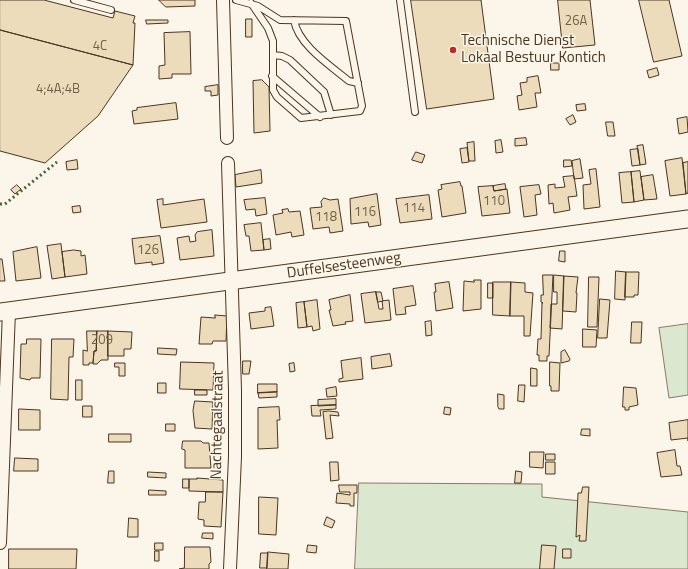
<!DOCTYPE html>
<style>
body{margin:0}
canvas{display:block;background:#fbf6e9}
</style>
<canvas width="688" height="569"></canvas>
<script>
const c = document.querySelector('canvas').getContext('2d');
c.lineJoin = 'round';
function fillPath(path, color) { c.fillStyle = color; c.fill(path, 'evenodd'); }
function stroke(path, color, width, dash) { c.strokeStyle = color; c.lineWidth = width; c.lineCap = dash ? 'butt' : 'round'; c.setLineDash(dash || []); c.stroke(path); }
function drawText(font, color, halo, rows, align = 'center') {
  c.font = font + ' "Titillium Web",sans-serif'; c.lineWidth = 3; c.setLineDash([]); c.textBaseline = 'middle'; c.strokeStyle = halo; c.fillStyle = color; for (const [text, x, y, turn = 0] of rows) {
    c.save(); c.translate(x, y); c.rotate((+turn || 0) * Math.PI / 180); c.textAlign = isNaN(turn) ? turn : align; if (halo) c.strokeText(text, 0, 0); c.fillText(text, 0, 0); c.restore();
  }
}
const green = new Path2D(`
 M688 324V395L669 398 659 328Z
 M359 483 542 484V497L688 512V569H355Z`);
fillPath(green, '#dce7d0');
stroke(green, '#887966', 1);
const building = new Path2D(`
 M0 0H44L113 18 115 11 135 16 133 23H135L133 65 0 30Z
 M159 0H195V6L166 7Z
 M411 0H481L494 99 427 109Z
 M558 0H590L595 45 563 48Z
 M639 0H669L682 56 654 62Z
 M246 19H252V37H246Z
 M146 20H168V23L147 24Z
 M0 30 133 65 98 116 45 163 0 151Z
 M190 32 191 74H172V78L159 79V66L165 65 164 33Z
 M551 63H559V70H551Z
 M657 68 659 75 649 78 647 71Z
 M538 76 541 93H535L537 107 519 110 517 96 522 95 520 83 527 82V78Z
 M262 80 269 87 270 131 254 133 253 81Z
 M218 85V95L211 96V91H205V87Z
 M176 103 178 119 134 124 132 111 137 110V108Z
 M585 104 586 110 577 111 576 105Z
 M573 115 576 122 570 125 566 119Z
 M687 117 688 132 679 134 677 119Z
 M606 122H613L615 136H608Z
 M526 138 527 145 515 146V139Z
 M501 140 503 152 496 153 495 141Z
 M474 142 475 161H469L467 143Z
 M643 145 646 164 640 165 637 146Z
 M467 148 469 162 462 163 460 149Z
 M638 149 640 165 632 166 630 150Z
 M416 152 425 155 422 163 412 160Z
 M682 158 686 194 670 196 665 161Z
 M580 159 583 178 574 179 572 161Z
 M77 160 78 169 67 170 66 162Z
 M564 160H571L572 166 564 167Z
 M688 162V193L686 194 683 163Z
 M596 169 600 207 584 209 583 185 591 184 589 170Z
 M261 170 262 183 236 187 235 175Z
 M640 171 644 200 634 202 631 172Z
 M631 172 634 202 622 203 619 173Z
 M653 175 657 199 644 200 641 177Z
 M574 176 577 196 568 197 570 210 554 213 553 203 549 204 548 185 555 184V188L565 187 563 177Z
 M460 182 461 186H462L466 213 442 217 438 190 442 189 441 185Z
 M505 184 506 189 494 191 493 186Z
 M17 185 21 189 15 194 11 190Z
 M539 185 541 194 535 195 537 215 524 217 520 187Z
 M493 186 494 191 507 189 510 213 482 216 478 187Z
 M377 194 381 225 369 227 368 222 351 224 350 199Z
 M429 195 432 219 400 223 396 199Z
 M265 198 267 214 256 216 255 209 246 210 244 200Z
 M324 198 330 200 338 199 343 231 330 233 329 227 313 229 310 208 322 207 321 202Z
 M163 199V205L204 199 207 222 161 228 157 200Z
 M80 206 81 212 73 213 72 207Z
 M288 209 289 212 300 211 304 235 292 237 291 232 276 235 273 215 283 213 282 210Z
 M261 223 264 250 251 251 249 236H246L244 225Z
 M212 230 214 256 180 260 177 238 189 236 190 242 196 241 195 235 197 232Z
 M160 236 164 263 152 265V262L135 264 132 239Z
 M270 239 271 249 264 250 263 240Z
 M61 244 65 277 52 279 47 246Z
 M37 247 41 278 16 281 13 252Z
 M74 250 81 251V256L85 255 87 274 65 277 62 252Z
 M560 251H565V262L559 261Z
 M0 259H2L5 281H0Z
 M616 271 626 272 625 300 615 299Z
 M626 272H639L638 295H634V297H625Z
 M543 275H553L549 356H547V361H539V355H537L538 339H541L542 303H543L541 302V295H543Z
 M554 275 564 276 562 329 550 328 551 304H557V292H554Z
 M564 276 578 277 576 293H577L576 312 563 311Z
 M589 277H599L597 327H588Z
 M474 280H481V309L463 311 464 281 474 282Z
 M449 282 453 308 436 311 434 292H436L435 284Z
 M493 282H511L510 316 493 315Z
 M511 282 525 283V292L533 293 530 336H524V316H510Z
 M488 283H493V298H488Z
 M413 286 416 305 405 307 406 314 396 315 393 289Z
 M376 292 379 309H383L382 301 389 300 391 320 365 323 361 294Z
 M376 292H381L383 301 378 302Z
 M350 295 353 321 345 322 346 324 333 326 329 310H331L329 300Z
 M600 299 610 300 607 338H598Z
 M317 300 320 329 313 331 312 326 307 327 304 302Z
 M304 302 307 327 298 328 296 303Z
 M271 307 274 326 251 329 249 313 265 311V308Z
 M215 315 227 316 226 341H213L212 344H199L201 317 215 318Z
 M431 321 432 335 426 336 425 322Z
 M632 322H642L641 343H631Z
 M583 329 597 330 596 347H583Z
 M87 331H97L96 351H94L93 363H89V365H83V350L87 351Z
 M97 331H108V360H101L97 364H93L94 351H96Z
 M108 331 132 332 131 349H124V356H108Z
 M27 339H41L40 378H31L30 380 20 378 21 344H26Z
 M52 339H74L73 357H69L68 400 51 399Z
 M158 348 177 349 176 355 158 354Z
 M565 350 570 359 569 361 561 363V352Z
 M390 354 392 366 372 369 371 357Z
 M361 358 363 379 339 382V379L343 378 341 361Z
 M243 361H251L249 374H243Z
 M181 362 214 363 213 390 180 389Z
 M550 362 560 363 559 391H551V386H550Z
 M115 363H125V376H119V367H115Z
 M294 363 295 371 290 372 289 364Z
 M531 368 537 369V386H531Z
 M76 380H82V400H76Z
 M158 383H166V393H158Z
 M258 384H277V392L258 393Z
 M519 385H525L524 402 518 401Z
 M336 387 337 396 327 397 326 389Z
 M624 387 636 388 638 405 629 407V410H625V407H623Z
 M195 390H207V395H195Z
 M277 392V397L259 398 258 393Z
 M498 394 504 395V409H499L498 407Z
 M336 399V405L318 406V400Z
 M195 401 213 402 212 429 195 428 193 411Z
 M336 405V409L320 410 321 416H312L311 406Z
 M83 406H92V417H83Z
 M279 407 280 420H277L278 448 258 449V408Z
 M445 407 451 408 450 415 444 414Z
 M19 409 40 410V430H19Z
 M329 411 338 412 339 416 330 415 333 438 326 439 323 412Z
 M688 420V441V438L671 440 669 423Z
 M166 424H175V431H166Z
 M582 429H590V436L581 435Z
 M109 434H131V442H109Z
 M183 441H201L203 443H209L211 468H185V450L182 449Z
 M675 450 677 466H680L682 475 661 477 657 453Z
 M530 452H544L543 468 530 467Z
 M546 454H555V460H546Z
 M15 458 38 459V471H14Z
 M330 462H338L339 480 331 481Z
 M546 462H555V474H546Z
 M109 471H114V483H108Z
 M516 471 522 472 521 483H515Z
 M148 472 166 473V478L148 477Z
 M197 478 223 480V492L189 491V479H197Z
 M183 479H189V488H183Z
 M339 485H357V493H354V506H350V504L336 503 337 493 350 495V492H340Z
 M583 487H589L586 541H579L580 535 576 537 578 493H581Z
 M149 490 166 491V495H149Z
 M206 492H223L221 527 204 526V520L198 519 199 502H205Z
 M259 497 278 498 276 535 259 534Z
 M327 517 335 521 332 528 324 525Z
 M129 518 138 519V537H128Z
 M203 533H213V539L202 538Z
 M155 543H163V550H155Z
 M308 545 317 546 316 553 307 552Z
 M542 545 556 546 554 569H540Z
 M185 547H210L211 562 209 564V569H179L184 568Z
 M9 549H77L76 569H9Z
 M563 549H571V558H563Z
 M155 551H159V561H155Z
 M268 552 289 554 288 569H267Z
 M261 553H268L267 568H260Z`);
fillPath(building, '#ecdcbc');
stroke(building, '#4a3520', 1);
const lane = new Path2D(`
 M74 0 111 10
 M236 0 258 6 280 20 346 21 362 106 360 111 301 118 277 97 273 90V41L268 28 251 3
 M400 0 415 112
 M294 20C298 45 331 66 349 81L358 83
 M273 55 282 56 290 60 324 92 331 115
 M272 76 320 117`);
const street = new Path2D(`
 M223 0 227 138
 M228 163 235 390V457L230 569
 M0 543 9 311`);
const secondary = new Path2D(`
 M0 312 688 219`);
stroke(lane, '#4a3520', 8);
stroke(street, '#4a3520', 14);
stroke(secondary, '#4a3520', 19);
stroke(lane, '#fbf6e9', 6);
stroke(street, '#fbf6e9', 12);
stroke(secondary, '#fbf6e9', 17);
stroke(new Path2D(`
 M0 204H5L57 162`), '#436837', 3, [2, 3]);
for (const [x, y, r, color] of [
 [453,50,4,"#c62828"]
]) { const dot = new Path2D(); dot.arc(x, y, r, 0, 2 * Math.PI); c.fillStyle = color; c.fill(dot); stroke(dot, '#fbf6e9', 1.5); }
drawText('13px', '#725f47', null, [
 ["26A",576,22],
 ["4C",100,47],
 ["4;4A;4B",58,90],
 ["110",494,202],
 ["114",414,209],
 ["116",365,213],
 ["118",326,218],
 ["126",148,251],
 ["209",102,341]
]);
drawText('15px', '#4a3520', '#fbf6e9', [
 ["Technische Dienst",461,41],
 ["Lokaal Bestuur Kontich",461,58]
], 'left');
drawText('15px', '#4a3520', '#fbf6e9', [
 ["Duffelsesteenweg",344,266,-8],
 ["Nachtegaalstraat",218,425,-89]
]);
</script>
